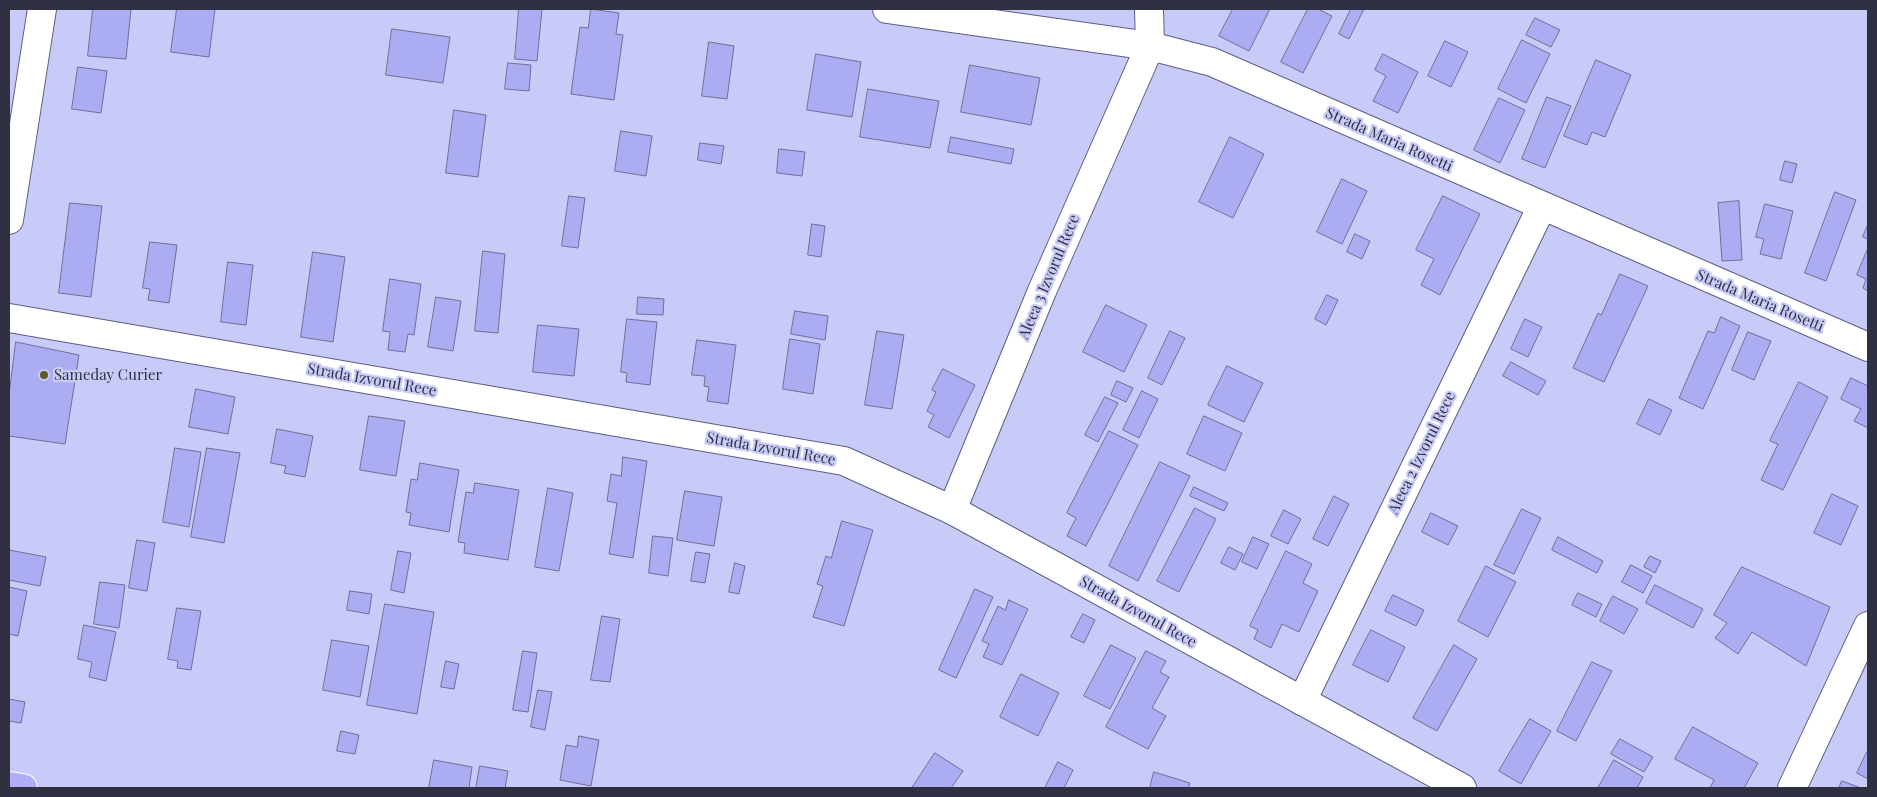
<!DOCTYPE html>
<style>
body{margin:0}
#map{position:relative;width:1877px;height:797px;overflow:hidden;background:#c8cbf8;font-family:"Playfair Display",serif}
canvas{display:block}
.frame{position:absolute;inset:0;border:10px solid #2f3041;pointer-events:none}
</style>
<div id="map">
<canvas width="1877" height="797"></canvas>
<div class="frame"></div>
</div>
<script>
const c = document.querySelector('canvas').getContext('2d');
c.lineJoin = 'round';
function fillPath(path, color) { c.fillStyle = color; c.fill(path, 'evenodd'); }
function stroke(path, color, width, dash) { c.strokeStyle = color; c.lineWidth = width; c.lineCap = dash ? 'butt' : 'round'; c.setLineDash(dash || []); c.stroke(path); }
function drawText(font, color, halo, rows, align = 'center') {
  c.font = font + ' "Playfair Display",serif'; c.lineWidth = 4.5; c.setLineDash([]); c.textBaseline = 'middle'; c.strokeStyle = halo; c.fillStyle = color; for (const [text, x, y, turn = 0] of rows) {
    c.save(); c.translate(x, y); c.rotate((+turn || 0) * Math.PI / 180); c.textAlign = isNaN(turn) ? turn : align; if (halo) c.strokeText(text, 0, 0); c.fillText(text, 0, 0); c.restore();
  }
}
const building = new Path2D(`
 M93 9H131L126 59 88 56Z
 M177 9H215L209 57 171 52Z
 M519 9H542L537 61 515 59Z
 M591 9 619 13 616 34 623 35 614 100 571 94 580 27 588 28Z
 M1233 9H1270L1249 51 1219 36Z
 M1308 9H1318L1332 16 1303 73 1281 62Z
 M1351 9H1364L1349 39 1339 34Z
 M1535 18 1560 30 1551 47 1526 35Z
 M392 29 450 37 443 83 386 75Z
 M1522 40 1550 54 1526 103 1498 89Z
 M1445 41 1468 52 1451 87 1428 76Z
 M709 42 734 46 727 99 702 96Z
 M816 54 861 62 852 117 807 110Z
 M1383 54 1418 72 1398 113 1373 101 1386 76 1375 70Z
 M1596 60 1631 75 1605 137 1592 132 1587 145 1564 136Z
 M508 63 531 65 529 91 505 89Z
 M970 65 1040 78 1031 125 961 112Z
 M78 67 107 71 101 113 72 109Z
 M868 89 939 101 930 148 860 137Z
 M1547 97 1571 106 1545 168 1522 159Z
 M1499 98 1525 110 1500 163 1474 150Z
 M454 110 486 115 478 177 446 173Z
 M621 131 652 136 646 176 615 171Z
 M951 137 1014 149 1011 164 948 152Z
 M1230 137 1264 154 1233 218 1199 202Z
 M700 143 724 146 721 164 698 160Z
 M779 149 805 152 802 176 777 173Z
 M1785 161 1797 164 1792 183 1780 180Z
 M1342 179 1367 191 1342 244 1317 232Z
 M1835 192 1856 200 1826 281 1805 273Z
 M569 196 585 198 578 248 562 246Z
 M1443 196 1480 214 1440 295 1421 285 1434 259 1416 250Z
 M1739 201 1742 260 1722 261 1718 203Z
 M70 203 102 206 91 297 59 293Z
 M1765 204 1793 211 1781 259 1760 254 1764 239 1756 237Z
 M812 224 825 226 821 257 808 255Z
 M1868 224V239L1863 237Z
 M1355 234 1370 241 1362 259 1347 252Z
 M150 242 177 245 169 303 148 300 150 289 143 288Z
 M1868 248V291L1863 288 1866 279 1857 275Z
 M483 251 505 254 498 333 475 331Z
 M313 252 345 257 333 342 301 337Z
 M228 262 253 265 246 325 221 322Z
 M1620 274 1648 286 1604 382 1573 368 1598 313 1601 315Z
 M390 279 421 284 414 335 408 334 405 352 388 350 390 332 383 331Z
 M1327 295 1338 300 1326 325 1315 319Z
 M436 297 461 301 453 351 428 347Z
 M638 297 664 299 663 315 637 314Z
 M1106 305 1147 325 1124 372 1083 352Z
 M795 311 828 316 825 340 791 334Z
 M1721 317 1740 326 1703 409 1679 398 1708 331 1714 333Z
 M627 319 657 322 650 385 626 382 627 373 621 372Z
 M1525 319 1542 327 1528 357 1511 349Z
 M538 325 579 329 574 376 533 372Z
 M877 331 904 335 892 409 865 405Z
 M1170 331 1185 338 1162 385 1148 378Z
 M1748 332 1771 341 1754 380 1732 370Z
 M790 339 820 344 813 394 783 389Z
 M697 340 736 345 728 404 707 401 709 387 704 386 705 376 692 375Z
 M16 342 79 355 65 444 9 436V395Z
 M1511 362 1546 381 1538 395 1503 376Z
 M1227 366 1263 383 1244 422 1208 405Z
 M943 369 975 385 949 438 928 427 934 415 927 411 936 392 932 390Z
 M1851 378 1868 386V428L1854 421 1861 409 1841 399Z
 M1117 381 1133 388 1126 402 1111 395Z
 M1799 382 1828 397 1783 490 1761 480 1778 444 1770 441Z
 M196 389 235 397 228 434 189 427Z
 M1142 391 1158 399 1139 438 1123 430Z
 M1105 397 1118 403 1098 442 1085 435Z
 M1649 399 1672 410 1660 435 1637 424Z
 M369 416 405 421 396 476 360 470Z
 M1204 416 1242 433 1225 471 1187 454Z
 M277 429 313 436 305 477 284 473 286 466 271 463Z
 M1109 431 1138 445 1086 546 1067 536 1076 518 1067 513Z
 M175 448 201 452 189 527 163 522Z
 M207 448 240 453 224 543 191 537Z
 M623 457 647 461 633 558 609 554 617 503 607 501 611 474 621 476Z
 M1160 462 1190 476 1138 581 1109 566Z
 M420 463 459 470 449 532 409 525 411 513 406 512 411 479 417 480Z
 M475 483 519 490 508 560 464 553 465 543 458 542 466 492 473 493Z
 M1194 487 1228 503 1224 511 1190 496Z
 M548 488 573 493 559 571 535 567Z
 M685 491 722 497 714 546 677 540Z
 M1832 494 1858 506 1841 545 1814 533Z
 M1334 496 1349 504 1328 546 1313 539Z
 M1195 508 1216 519 1179 592 1157 581Z
 M1522 509 1541 518 1514 574 1494 565Z
 M1284 510 1301 519 1288 544 1271 536Z
 M1431 513 1458 526 1448 545 1422 532Z
 M842 521 873 530 844 626 813 617 823 586 817 584 826 556 831 558Z
 M653 536 673 538 668 576 649 573Z
 M1253 537 1269 544 1257 569 1242 562Z
 M1558 537 1603 561 1597 573 1552 550Z
 M137 540 155 543 147 591 129 588Z
 M1229 547 1243 554 1235 570 1221 563Z
 M9 550 46 557 40 586 9 580Z
 M398 551 411 553 404 593 391 590Z
 M1286 551 1312 564 1303 583 1318 591 1299 632 1282 624 1271 648 1254 639 1258 630 1250 626Z
 M696 552 710 554 705 583 691 581Z
 M1650 556 1661 561 1655 573 1644 567Z
 M735 563 745 566 739 594 729 592Z
 M1631 565 1652 576 1643 593 1622 582Z
 M1486 566 1516 582 1488 637 1458 621Z
 M1742 567 1830 607 1806 666 1752 632 1738 654 1715 638 1727 623 1714 615Z
 M100 582 125 585 119 628 94 624Z
 M1655 585 1703 609 1693 628 1646 603Z
 M9 587 27 591 18 636 9 634Z
 M975 589 993 597 956 678 939 670Z
 M350 591 372 594 369 614 347 610Z
 M1578 593 1602 604 1596 617 1572 605Z
 M1393 595 1424 610 1416 626 1385 611Z
 M1613 596 1638 609 1624 634 1600 621Z
 M1009 600 1028 609 1002 665 983 657 989 644 982 641 998 606 1005 610Z
 M385 604 434 612 417 714 367 705Z
 M177 608 201 611 191 670 177 668 178 661 168 659Z
 M1083 614 1095 620 1084 643 1071 637Z
 M602 616 620 619 610 682 591 680Z
 M84 625 116 632 106 681 89 677 92 662 78 659Z
 M1371 630 1405 647 1388 682 1353 665Z
 M332 640 369 646 360 697 323 690Z
 M1111 645 1136 658 1110 709 1084 696Z
 M1454 645 1477 659 1437 731 1413 718Z
 M523 651 537 653 528 712 513 710Z
 M1146 651 1166 661 1160 672 1169 677 1152 708 1166 716 1148 749 1106 727Z
 M446 661 459 664 454 689 441 687Z
 M1592 662 1612 671 1576 741 1557 731Z
 M1021 674 1059 693 1038 736 1000 717Z
 M538 690 552 692 545 730 531 727Z
 M9 699 25 702 21 723 9 721Z
 M1530 719 1551 731 1521 784 1499 771Z
 M1693 727 1758 763 1744 788H1710L1714 780 1675 759Z
 M341 731 359 735 355 754 337 751Z
 M579 736 599 740 591 786 560 780 566 745 577 747Z
 M1620 739 1653 757 1644 772 1611 754Z
 M1867 752 1868 753V779L1857 773Z
 M935 753 963 771 951 788H912Z
 M434 760 472 767 469 788H429Z
 M1614 760 1643 777 1637 788H1598Z
 M1058 762 1073 770 1064 788H1045Z
 M480 766 508 771 505 788H476Z
 M1154 772 1190 783 1188 788H1150Z
 M1842 781 1861 788H1839Z`);
fillPath(building, '#abacf1');
stroke(building, '#6e6f98', 1);
const minor = new Path2D(`
 M887 9 1150 46 1212 62 1868 347
 M9 220 42 9
 M9 318 844 461 952 510
 M1302 701 1542 206
 M1792 788 1868 626`);
const tertiary = new Path2D(`
 M1149 9 1150 46 1042 291 952 510 1462 788`);
const primary = new Path2D(`
 M9 786 23 788`);
stroke(minor, '#5d5e86', 30);
stroke(tertiary, '#5d5e86', 30);
stroke(primary, '#fff', 30);
stroke(minor, '#fff', 28);
stroke(tertiary, '#fff', 28);
stroke(primary, '#b2adf7', 28);
for (const [x, y, r, color] of [
 [44,375,5,"#5f5a26"]
]) { const dot = new Path2D(); dot.arc(x, y, r, 0, 2 * Math.PI); c.fillStyle = color; c.fill(dot); stroke(dot, '#c8cbf8', 2); }
drawText('15px', '#2f3041', '#c8cbf8', [
 ["Strada Maria Rosetti",1389,140,24],
 ["Aleea 3 Izvorul Rece",1049,277,-67],
 ["Strada Maria Rosetti",1760,301,23],
 ["Strada Izvorul Rece",372,380,10],
 ["Strada Izvorul Rece",771,449,10],
 ["Aleea 2 Izvorul Rece",1422,453,-64],
 ["Strada Izvorul Rece",1138,612,29]
]);
drawText('15px', '#2f3041', '#c8cbf8', [
 ["Sameday Curier",54,375]
], 'left');
</script>
